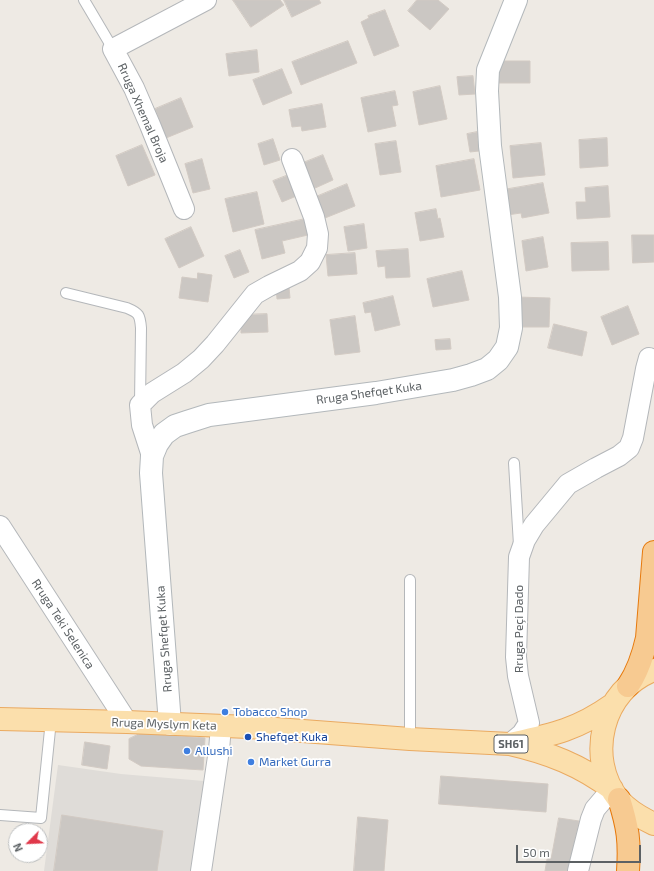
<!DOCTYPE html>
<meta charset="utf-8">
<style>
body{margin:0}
#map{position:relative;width:654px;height:871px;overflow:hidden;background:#eeeae4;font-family:"Exo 2",sans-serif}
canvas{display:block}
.north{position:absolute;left:8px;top:823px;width:40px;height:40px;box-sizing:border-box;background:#fff;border:1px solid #bec0c1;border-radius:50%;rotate:246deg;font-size:11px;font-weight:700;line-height:16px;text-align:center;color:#5c6164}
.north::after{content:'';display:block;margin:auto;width:14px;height:18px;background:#e0384a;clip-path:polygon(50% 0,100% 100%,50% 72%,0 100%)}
.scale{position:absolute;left:516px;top:845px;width:125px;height:18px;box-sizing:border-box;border:2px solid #5c6164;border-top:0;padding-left:5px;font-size:12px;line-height:14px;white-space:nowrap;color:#5c6164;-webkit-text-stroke:3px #fff;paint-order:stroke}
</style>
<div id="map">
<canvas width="654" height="871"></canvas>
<div class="north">N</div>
<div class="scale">50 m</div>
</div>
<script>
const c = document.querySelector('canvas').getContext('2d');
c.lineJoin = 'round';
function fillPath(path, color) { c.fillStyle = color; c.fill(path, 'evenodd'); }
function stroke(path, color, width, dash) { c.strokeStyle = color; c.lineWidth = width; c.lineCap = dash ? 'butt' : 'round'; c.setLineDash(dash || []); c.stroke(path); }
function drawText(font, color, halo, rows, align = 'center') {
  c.font = font + ' "Exo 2",sans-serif'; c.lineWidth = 3.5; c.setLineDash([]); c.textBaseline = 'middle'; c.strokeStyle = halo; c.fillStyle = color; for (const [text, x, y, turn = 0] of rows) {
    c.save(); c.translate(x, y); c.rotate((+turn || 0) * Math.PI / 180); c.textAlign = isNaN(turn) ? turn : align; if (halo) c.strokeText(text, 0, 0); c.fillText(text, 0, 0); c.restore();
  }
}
fillPath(new Path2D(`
 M58 765 121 774 204 781 192 871H44Z`), '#dfdcd8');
const building = new Path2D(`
 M233 0H280L284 5 251 27Z
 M284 0H319L321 3 292 17Z
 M417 0H438L449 9 430 30 408 11Z
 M385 10 399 46 374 56 361 22 369 18 368 16Z
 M348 41 357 63 301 85 292 62Z
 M257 50 259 72 229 76 226 54Z
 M497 61H530V83H497Z
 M282 69 292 93 263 105 253 80Z
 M473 76 475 94 459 95 457 77Z
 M440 86 447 119 419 125 413 92Z
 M395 91 398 105 392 106 396 126 368 132 361 98Z
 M181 98 193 127 166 138 155 109Z
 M322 104 326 127 302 131 301 126 292 127 289 110Z
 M477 132 479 151 470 152 467 134Z
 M607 138 608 166 580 168 579 140Z
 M273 139 280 160 264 165 258 144Z
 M396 141 401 172 380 175 375 144Z
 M541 143 545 175 513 178 510 146Z
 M142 145 155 175 128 186 116 156Z
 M323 155 333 180 313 189 303 163Z
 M202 159 210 189 193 193 185 164Z
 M474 159 480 190 441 197 436 166Z
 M291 174 299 195 282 202 273 181Z
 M543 183 549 213 522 218 521 213 507 215 503 190Z
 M347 184 355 206 320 220 311 199Z
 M608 186 610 217 577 219 576 202H586L585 188Z
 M257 192 264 224 233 232 225 199Z
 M436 209 438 219 440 218 444 237 420 241 415 213Z
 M305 219 308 235 282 241 285 253 262 259 255 230Z
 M364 224 367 248 348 251 344 227Z
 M191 227 204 256 179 268 165 239Z
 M632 235H654V262L633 263Z
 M543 237 548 267 526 271 522 241Z
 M608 242 609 270 572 271 571 243Z
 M408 249 410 277 386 278 385 266 378 267 376 251Z
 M240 250 249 272 234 278 225 256Z
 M355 253 357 274 328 276 326 255Z
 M462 271 469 300 433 307 427 279Z
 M198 273 212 275 208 302 179 298 182 277 197 279Z
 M289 287 290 298 277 299 276 288Z
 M393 296 400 325 375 331 371 312 365 313 363 303Z
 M517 297 550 298 549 327H516Z
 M628 306 639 334 612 345 601 317Z
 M267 314 268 332 241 333V315Z
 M355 316 360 352 335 355 330 320Z
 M554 324 587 332 582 356 548 348Z
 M450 339 451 349 436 350 435 340Z
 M141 733 205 738 203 770 141 766 129 759V739Z
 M85 742 110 746 107 769 82 765Z
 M441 776 548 784 546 812 439 804Z
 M62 815 163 831 157 871H54Z
 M358 817 388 820 384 871H354Z
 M559 818 579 821 569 871H545L547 859 551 858Z`);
fillPath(building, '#cbc7c3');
stroke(building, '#d2cac3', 1);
const lane = new Path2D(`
 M84 0 113 49
 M66 293 127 308C139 313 140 315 141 328L140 403
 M514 463 519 545
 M410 739V580
 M0 815 41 818 51 720`);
const street = new Path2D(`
 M184 209 150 125 134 88 113 49 206 0
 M152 456 142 425 140 405 152 393 184 373 201 359 215 344 255 294 269 286 300 271 310 262 317 248 318 234 314 217 292 159
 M0 526 127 722
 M510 744 522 734 529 723 518 676 516 657 519 557 525 540 534 525 568 484 596 468 619 456 629 448 633 438 646 369 649 358
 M201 871 219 750 221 726
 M578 871 591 819 595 809 612 789`);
const secondary = new Path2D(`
 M170 724 151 473 152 456 157 444 164 434 175 426 187 422 209 415 376 393 453 380 471 375 487 369 498 360 507 347 511 328 510 297 490 146 487 91 488 70 516 0`);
const primary = new Path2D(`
 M654 670C602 689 585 758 619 800 629 811 641 818 654 824
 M612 705C577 730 551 735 510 744 549 753 580 765 612 789
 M0 719 127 722 249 727 410 739 510 744`);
const highway = new Path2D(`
 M628 686C638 671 643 656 647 638L654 552
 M619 799C628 827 630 842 628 871`);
stroke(lane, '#b4b7ba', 12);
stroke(street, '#b4b7ba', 22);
stroke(secondary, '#b3b8bb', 24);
stroke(primary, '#eaaa61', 24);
stroke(highway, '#e6790c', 24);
stroke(lane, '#fff', 10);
stroke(street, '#fff', 20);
stroke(secondary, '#fff', 22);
stroke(primary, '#fbdfac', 22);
stroke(highway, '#f7ca91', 22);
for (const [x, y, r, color] of [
 [225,712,4,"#3f7fe0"],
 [248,737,4,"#1a4fb4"],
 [187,751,4,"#3f7fe0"],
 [251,762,4,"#3f7fe0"]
]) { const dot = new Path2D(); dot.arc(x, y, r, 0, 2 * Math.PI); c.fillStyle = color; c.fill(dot); stroke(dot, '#fff', 1.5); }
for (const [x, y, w] of [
 [511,744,34]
]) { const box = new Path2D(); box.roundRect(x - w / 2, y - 9, w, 18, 3); c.fillStyle = '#fff'; c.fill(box); stroke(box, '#5c6164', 1); }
drawText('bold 11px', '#5c6164', null, [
 ["SH61",511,744]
]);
drawText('12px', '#5c6164', '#fff', [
 ["Rruga Xhemal Broja",143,113,66],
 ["Rruga Shefqet Kuka",369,393,-8],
 ["Rruga Teki Selenica",63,624,57],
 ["Rruga Peçi Dado",519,629,-90],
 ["Rruga Shefqet Kuka",164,639,-94],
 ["Rruga Myslym Keta",164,724,2]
]);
drawText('12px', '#366cbe', '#fff', [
 ["Tobacco Shop",233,712],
 ["Allushi",195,751],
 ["Market Gurra",259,762]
], 'left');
drawText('12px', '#164399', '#fff', [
 ["Shefqet Kuka",256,737]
], 'left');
</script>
